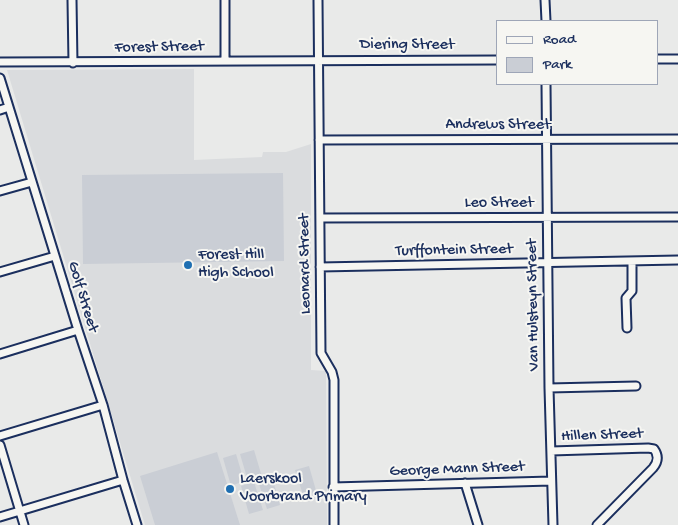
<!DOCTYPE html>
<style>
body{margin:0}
#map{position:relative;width:678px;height:525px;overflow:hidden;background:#e9eae9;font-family:"Gochi Hand",sans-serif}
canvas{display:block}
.legend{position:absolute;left:496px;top:20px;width:162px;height:65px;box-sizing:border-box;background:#f6f6f2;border:1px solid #9ea6b7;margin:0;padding:6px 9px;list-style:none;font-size:15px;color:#1b2f5e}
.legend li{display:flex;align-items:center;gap:10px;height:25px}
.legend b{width:25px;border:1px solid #9ea6b7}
</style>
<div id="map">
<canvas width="678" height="525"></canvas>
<ul class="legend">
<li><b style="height:6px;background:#f6f6f2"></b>Road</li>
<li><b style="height:14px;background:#caced5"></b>Park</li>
</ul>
</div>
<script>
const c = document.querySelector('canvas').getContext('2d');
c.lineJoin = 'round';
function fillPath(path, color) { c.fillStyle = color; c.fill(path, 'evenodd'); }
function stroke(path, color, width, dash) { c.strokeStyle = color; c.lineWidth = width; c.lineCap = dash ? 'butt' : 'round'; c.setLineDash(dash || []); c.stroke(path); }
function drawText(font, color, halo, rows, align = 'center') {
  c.font = font + ' "Gochi Hand",sans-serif'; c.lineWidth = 4; c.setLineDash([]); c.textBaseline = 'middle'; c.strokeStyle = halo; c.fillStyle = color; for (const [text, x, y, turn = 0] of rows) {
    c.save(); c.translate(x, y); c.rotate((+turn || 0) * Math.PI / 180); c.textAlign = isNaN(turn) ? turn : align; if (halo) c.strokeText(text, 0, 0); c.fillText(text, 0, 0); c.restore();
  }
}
fillPath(new Path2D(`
 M194 69V160L262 157 263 152H286L311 144V370L326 371 327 525H145L7 70Z`), '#dadcde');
fillPath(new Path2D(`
 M283 173 284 261 83 264 82 175Z
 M254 450 262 477 248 481 240 454Z
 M217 452 240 525H155L140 476Z
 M236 454 244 481 231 486 223 458Z
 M309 466 317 494 304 498 295 470Z
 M272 477 280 505 267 509 258 481Z
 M254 482 263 510 249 514 241 486Z`), '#caced5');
const minor = new Path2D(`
 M72 0 73 63
 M225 0V61
 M318 0 321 353 332 372 334 380V525
 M545 0 546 21
 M657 59H678
 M0 62 497 60
 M0 78 78 330 103 405 123 480 137 525
 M546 84 549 388 553 525
 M0 110 9 107
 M319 140 678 139
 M0 191 32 182
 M320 218 678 217
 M320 267 678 260
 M0 272 55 256
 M627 328 626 298 632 291V261
 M0 354 78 330
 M549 388 636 386
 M0 436 103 405
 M0 445 24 525
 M551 451 648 448 654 449C659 456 658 462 653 468L597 525
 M465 483 478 525
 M333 487 551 481
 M0 517 123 480`);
stroke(minor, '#1b2f5e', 11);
stroke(minor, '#f6f6f2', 7);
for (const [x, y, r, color] of [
 [188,265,5,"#1f6fb2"],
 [230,489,5,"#1f6fb2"]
]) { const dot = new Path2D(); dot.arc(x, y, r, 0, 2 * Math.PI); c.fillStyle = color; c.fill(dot); stroke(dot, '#f6f6f2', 2); }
drawText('16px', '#1b2f5e', '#f6f6f2', [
 ["Diering Street",407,46],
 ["Forest Street",159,48,-1],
 ["Andrews Street",498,126],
 ["Leo Street",499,204],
 ["Turffontein Street",454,251,-1],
 ["Leonard Street",306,264,-91],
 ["Golf Street",82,297,73],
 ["Van Hulsteyn Street",534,305,-91],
 ["Hillen Street",602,436,-2],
 ["George Mann Street",457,470,-2]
]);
drawText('16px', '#1b2f5e', '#f6f6f2', [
 ["Forest Hill",198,256],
 ["High School",198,274],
 ["Laerskool",240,480],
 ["Voorbrand Primary",240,498]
], 'left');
</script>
